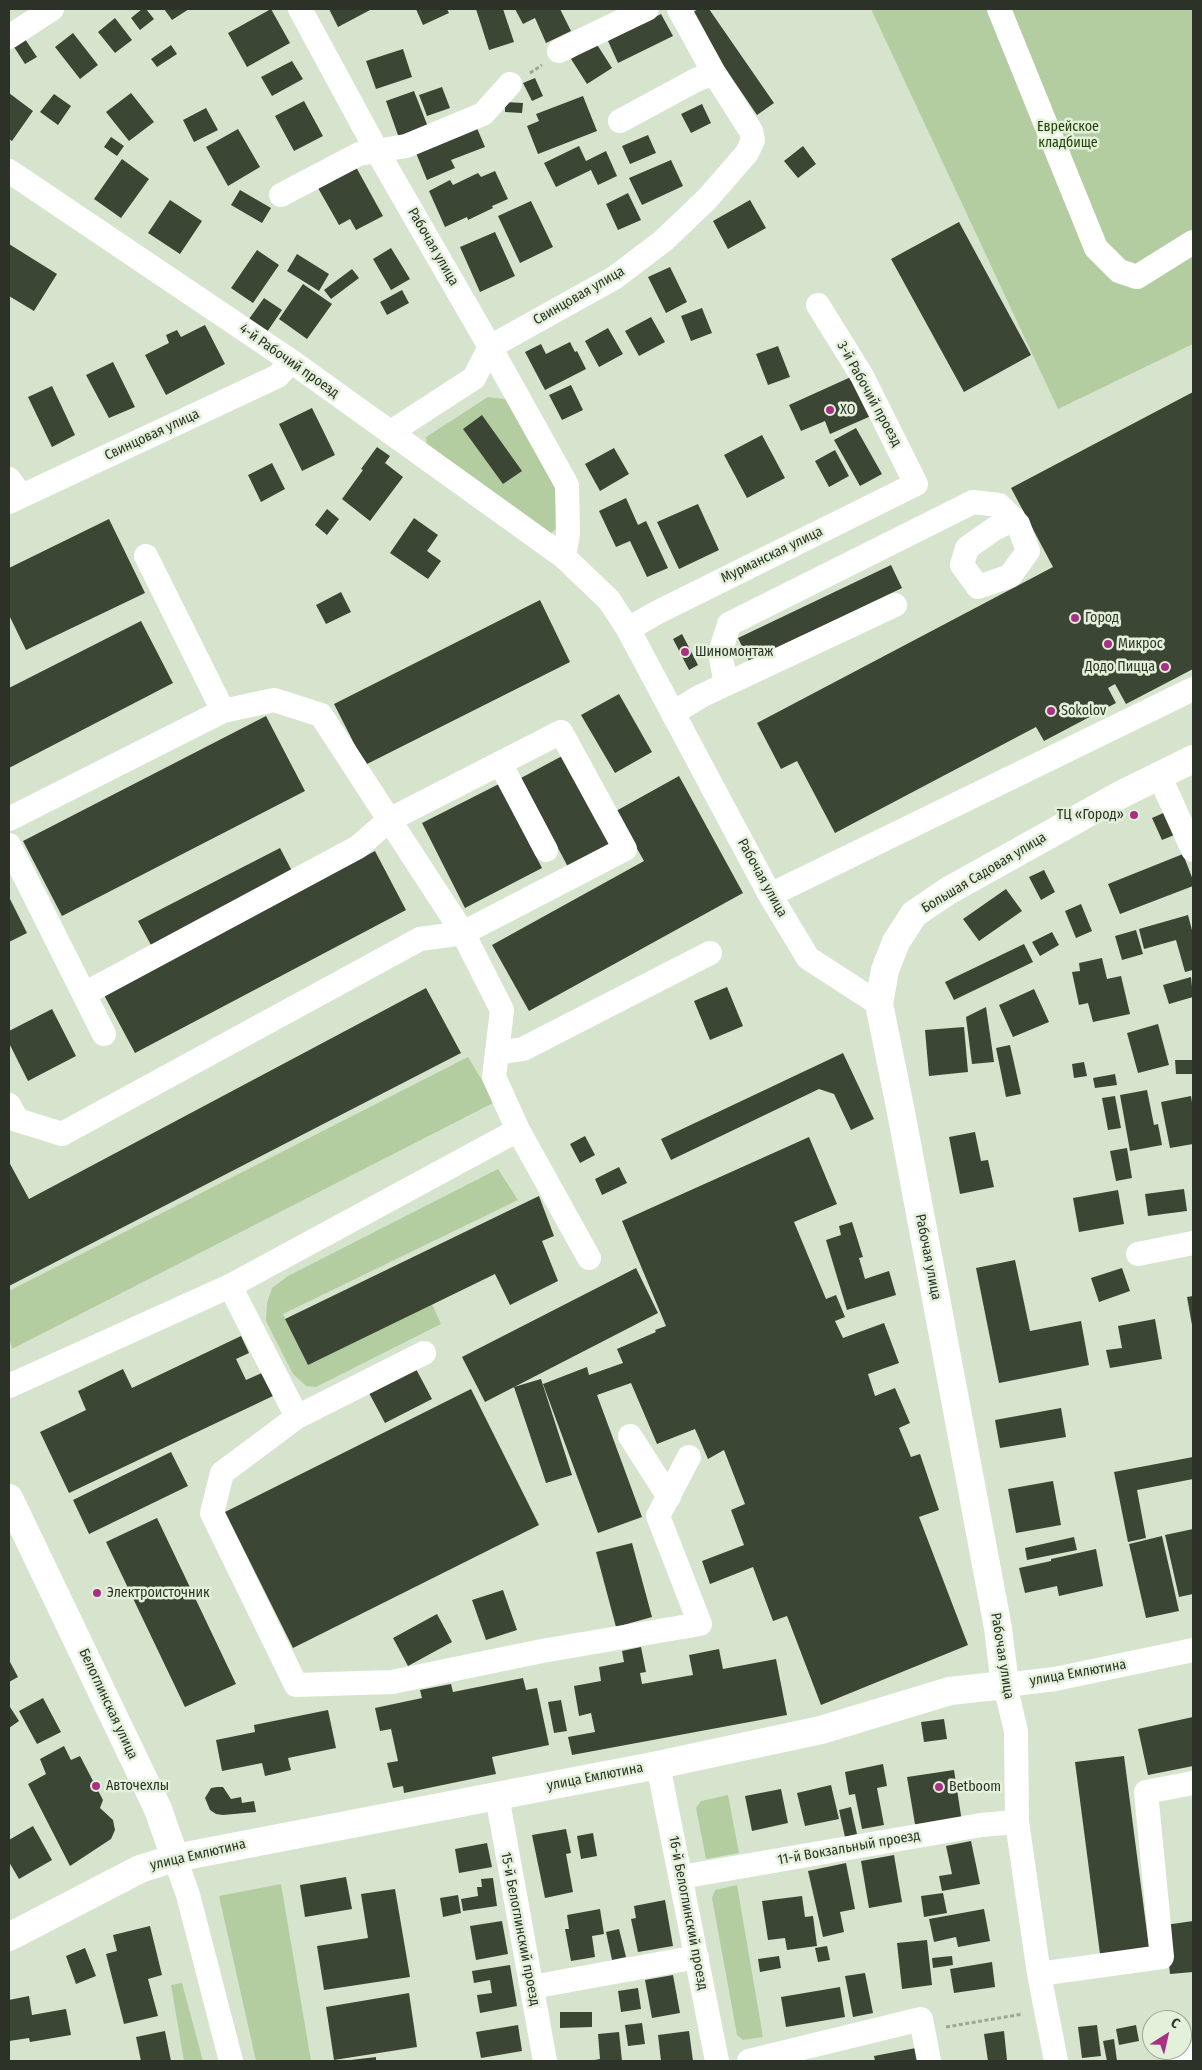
<!DOCTYPE html>
<meta charset="utf-8">
<style>
body{margin:0}
#map{position:relative;width:1202px;height:2070px;overflow:hidden;background:#d6e4cd;font-family:"Fira Sans Condensed",sans-serif}
canvas{display:block}
.frame{position:absolute;inset:0;border:10px solid #2d3229;pointer-events:none}
.north{position:absolute;left:1142px;top:2010px;width:50px;height:50px;box-sizing:border-box;background:#e3f1da;border:1px solid #9aa593;border-radius:50%;rotate:35deg;font-size:14px;font-weight:700;line-height:20px;text-align:center;color:#2d3229}
.north::after{content:'';display:block;margin:auto;width:18px;height:22px;background:#aa3084;clip-path:polygon(50% 0,100% 100%,50% 72%,0 100%)}
</style>
<div id="map">
<canvas width="1202" height="2070"></canvas>
<div class="frame"></div>
<div class="north">С</div>
</div>
<script>
const c = document.querySelector('canvas').getContext('2d');
c.lineJoin = 'round';
function fillPath(path, color) { c.fillStyle = color; c.fill(path, 'evenodd'); }
function stroke(path, color, width, dash) { c.strokeStyle = color; c.lineWidth = width; c.lineCap = dash ? 'butt' : 'round'; c.setLineDash(dash || []); c.stroke(path); }
function drawText(font, color, halo, rows, align = 'center') {
  c.font = font + ' "Fira Sans Condensed",sans-serif'; c.lineWidth = 5; c.setLineDash([]); c.textBaseline = 'middle'; c.strokeStyle = halo; c.fillStyle = color; for (const [text, x, y, turn = 0] of rows) {
    c.save(); c.translate(x, y); c.rotate((+turn || 0) * Math.PI / 180); c.textAlign = isNaN(turn) ? turn : align; if (halo) c.strokeText(text, 0, 0); c.fillText(text, 0, 0); c.restore();
  }
}
fillPath(new Path2D(`
 M871 9H1193V344L1058 409Z
 M488 397 511 400 560 487 562 523 548 536 427 446 426 437Z
 M468 1057 495 1102 12 1349 9 1336V1291Z
 M498 1169 518 1200 283 1314 308 1364 432 1304 441 1324 316 1387 306 1386 293 1374 266 1321 267 1303 272 1288 288 1276Z
 M728 1795 739 1853 706 1859 696 1808 701 1801Z
 M281 1884 311 2061H256L219 1896Z
 M737 1885 763 2037 743 2040 737 2035 712 1898 715 1890Z
 M182 1983 203 2061H184L171 1985Z`), '#b3cda1');
fillPath(new Path2D(`
 M142 9H146L154 19 140 30 131 18Z
 M164 9H189L172 20Z
 M271 9 290 43 247 67 228 33Z
 M329 9H372L338 27Z
 M416 9H447L449 13 423 25Z
 M476 9H503L514 42 489 50Z
 M515 9H560L571 31 546 43 535 18 523 24Z
 M698 9H709L774 103 757 115 689 15Z
 M661 14 673 36 618 63 608 41Z
 M115 18 132 40 115 53 98 32Z
 M73 33 98 65 80 79 55 47Z
 M25 39 37 57 25 64 14 47Z
 M596 43 612 68 587 84 571 59Z
 M171 45 177 54 157 67 151 59Z
 M403 49 412 77 376 89 366 61Z
 M292 61 303 79 272 96 261 77Z
 M535 78 543 96 532 101 523 83Z
 M442 87 450 108 427 116 419 95Z
 M414 91 428 127 399 138 386 101Z
 M9 93 33 111 12 141 9 139Z
 M131 93 154 122 129 141 106 112Z
 M54 94 71 106 58 125 40 112Z
 M583 96 597 131 538 154 527 126 539 121 536 114Z
 M304 101 323 136 294 151 275 116Z
 M505 102 523 103 522 113 505 112Z
 M702 104 711 123 691 133 681 114Z
 M206 108 218 130 194 142 183 120Z
 M477 128 485 147 451 160 455 168 427 180 416 153Z
 M238 129 260 167 228 186 206 147Z
 M648 135 656 153 630 164 622 146Z
 M111 137 124 146 117 156 104 147Z
 M579 146 586 161 606 151 617 176 598 185 591 170 556 187 544 163Z
 M803 146 816 164 798 178 784 161Z
 M122 159 149 179 121 218 94 199Z
 M671 160 683 186 642 205 629 178Z
 M356 167 383 216 356 230 350 219 339 225 318 188Z
 M495 171 508 199 492 206 493 208 468 220 467 217 445 227 429 191 450 180 453 185 478 173 481 177Z
 M240 190 271 208 262 223 231 205Z
 M628 193 641 220 618 230 606 204Z
 M170 200 202 221 180 254 148 233Z
 M750 200 766 228 728 249 713 221Z
 M531 201 553 247 520 263 498 216Z
 M959 222 1031 355 964 392 891 259Z
 M495 232 515 276 480 292 460 247Z
 M9 244 57 274 34 311 9 296Z
 M391 248 410 279 391 290 373 259Z
 M257 250 279 265 253 303 231 288Z
 M297 254 329 274 319 291 287 271Z
 M670 267 687 302 666 313 648 277Z
 M352 269 359 278 331 299 324 290Z
 M303 284 332 304 307 339 279 319Z
 M402 290 409 303 387 315 380 302Z
 M264 298 282 310 267 332 249 319Z
 M702 308 712 333 691 341 681 316Z
 M651 317 665 342 639 356 625 331Z
 M205 325 225 364 166 395 145 355 169 343 166 335 177 330 181 337Z
 M608 328 623 354 599 367 585 341Z
 M570 342 575 352 577 351 586 369 545 390 525 352 541 344 546 354Z
 M778 346 790 377 768 385 756 354Z
 M113 362 135 407 109 418 86 375Z
 M853 376 871 416 830 434 825 421 801 431 789 405Z
 M571 385 583 410 562 420 549 395Z
 M52 386 75 435 52 447 28 397Z
 M1193 392V669L1126 704 1115 684 1108 688 1116 703 1044 741 1036 727 835 833 797 761 781 769 757 723 1053 567 1011 488Z
 M312 408 335 455 302 471 279 424Z
 M482 415 522 471 503 484 463 429Z
 M856 428 882 474 860 486 834 440Z
 M762 435 785 478 747 498 724 455Z
 M377 447 390 456 385 463 403 477 370 521 342 499 363 470 361 469Z
 M614 448 629 474 600 491 585 464Z
 M835 450 849 476 829 487 815 461Z
 M272 463 285 489 261 502 248 475Z
 M626 498 638 525 646 521 668 568 647 577 630 541 616 547 599 511Z
 M698 504 719 550 679 569 657 522Z
 M327 509 339 519 327 535 315 525Z
 M414 518 438 535 427 551 441 561 428 579 390 553Z
 M109 519 145 593 26 650 9 615V568Z
 M891 565 902 588 749 661 738 638Z
 M341 592 351 612 326 624 316 605Z
 M540 600 570 662 365 765 334 704Z
 M141 621 173 683 9 768V688Z
 M682 634 698 665 689 670 673 639Z
 M619 694 652 752 615 773 581 715Z
 M266 716 305 791 62 916 23 841Z
 M564 755 611 844 568 867 521 778Z
 M679 776 743 893 529 1011 492 945 644 861 616 811Z
 M499 784 542 868 465 908 422 823Z
 M1170 810 1179 833 1162 840 1152 818Z
 M280 848 292 871 151 945 138 921Z
 M375 851 406 910 135 1053 104 995Z
 M1183 854 1193 880V886L1120 914 1108 884Z
 M1044 870 1055 892 1041 900 1029 877Z
 M1006 889 1022 911 979 941 963 919Z
 M9 897 27 933 9 942Z
 M1081 904 1092 931 1076 938 1065 911Z
 M1188 915 1193 934V970L1185 972 1176 940 1144 949 1139 929Z
 M1136 930 1143 954 1122 960 1115 936Z
 M1052 932 1059 945 1040 956 1032 942Z
 M1024 944 1033 962 954 1000 945 982Z
 M1102 958 1107 979 1121 976 1130 1014 1093 1022 1088 1003 1079 1005 1072 972 1080 971 1079 963Z
 M1191 977 1193 997 1169 1004 1163 985Z
 M727 987 743 1026 710 1040 694 1001Z
 M426 988 461 1053 9 1286V1162L29 1199Z
 M1034 989 1049 1022 1013 1037 999 1005Z
 M986 1007 994 1062 972 1064 966 1017Z
 M52 1009 76 1056 28 1081 9 1043V1031Z
 M1158 1024 1169 1065 1138 1073 1127 1033Z
 M964 1027 968 1072 929 1076 925 1030Z
 M1010 1045 1021 1094 1006 1097 996 1048Z
 M843 1053 874 1119 851 1130 834 1094 819 1089 671 1160 661 1139Z
 M1175 1060H1193V1074H1176Z
 M1084 1062 1087 1076 1074 1078 1072 1064Z
 M1115 1074 1117 1085 1095 1088 1093 1078Z
 M1147 1090 1154 1125 1158 1124 1162 1145 1130 1151 1120 1095Z
 M1115 1096 1121 1128 1108 1130 1102 1098Z
 M1191 1096 1193 1109V1144L1170 1148 1161 1102Z
 M975 1132 981 1161 988 1160 994 1187 960 1194 949 1137Z
 M585 1136 595 1155 580 1163 570 1144Z
 M809 1137 837 1204 794 1222 826 1299 836 1295 845 1317 835 1321 843 1338 884 1323 899 1363 868 1374 875 1396 895 1388 910 1423 899 1428 911 1457 920 1454 939 1510 919 1517 968 1645 821 1705 787 1616 773 1621 753 1567 710 1584 702 1561 744 1545 731 1510 745 1504 724 1450 708 1459 695 1429 657 1444 631 1383 597 1395 642 1517 598 1533 543 1384 587 1367 589 1375 623 1363 617 1349 656 1332 655 1330 666 1326 622 1221Z
 M1127 1148 1132 1178 1116 1181 1110 1151Z
 M619 1167 627 1183 602 1195 595 1179Z
 M1184 1189 1187 1211 1148 1216 1145 1194Z
 M1118 1190 1124 1224 1079 1232 1073 1198Z
 M539 1196 554 1236 542 1241 558 1281 510 1305 495 1274 308 1365 285 1319Z
 M852 1222 863 1257 859 1258 865 1279 889 1271 896 1295 847 1310 826 1240 841 1235 839 1226Z
 M1015 1260 1030 1331 1081 1321 1089 1365 999 1383 976 1268Z
 M636 1268 658 1313 485 1402 462 1357Z
 M1122 1268 1130 1291 1099 1302 1091 1278Z
 M1193 1296V1325H1192L1187 1297Z
 M1155 1319 1162 1359 1110 1368 1106 1350 1122 1348 1118 1326Z
 M241 1336 249 1353 236 1359 246 1380 264 1372 275 1395 69 1493 40 1432 86 1410 78 1391 123 1369 132 1388Z
 M416 1369 432 1399 385 1423 369 1393Z
 M541 1379 572 1475 546 1483 514 1387Z
 M471 1389 539 1525 293 1648 225 1512Z
 M1061 1408 1066 1437 1000 1448 995 1420Z
 M171 1452 188 1486 89 1534 73 1500Z
 M1193 1457V1479L1137 1490 1146 1538 1128 1542 1114 1472Z
 M1053 1481 1061 1525 1016 1533 1008 1489Z
 M157 1518 236 1684 185 1707 106 1542Z
 M1193 1529V1594L1179 1597 1165 1535Z
 M1162 1536 1179 1611 1146 1618 1129 1544Z
 M1074 1537 1077 1550 1027 1560 1025 1548Z
 M632 1543 652 1617 616 1627 596 1552Z
 M1096 1549 1103 1586 1059 1596 1057 1586 1025 1593 1019 1568 1051 1561V1559Z
 M503 1590 517 1630 486 1640 472 1600Z
 M437 1614 452 1642 408 1666 393 1638Z
 M641 1647 646 1672 640 1673 642 1684 693 1675 689 1655 719 1649 723 1669 776 1659 787 1715 572 1755 568 1737 595 1732 591 1713 579 1716 574 1686 601 1681 599 1667 624 1662 622 1651Z
 M9 1660 18 1677 9 1682Z
 M523 1678 526 1690 537 1688 549 1745 492 1757 496 1774 404 1793 403 1786 393 1788 387 1763 398 1761 391 1729 380 1731 375 1708 422 1698 420 1690 451 1684 453 1692Z
 M43 1698 61 1732 37 1744 19 1711Z
 M561 1700 567 1731 554 1733 548 1702Z
 M10 1707 19 1721 9 1728V1708Z
 M328 1710 336 1748 288 1758 291 1770 265 1776 262 1763 222 1771 216 1740 255 1732 254 1725Z
 M1193 1717V1766L1148 1775 1138 1729Z
 M944 1719 947 1739 924 1742 921 1722Z
 M64 1746 71 1760 80 1756 103 1800 100 1808 113 1820 115 1830 111 1839 70 1866 28 1784 46 1774 40 1759Z
 M1124 1756 1149 1948 1100 1954 1075 1762Z
 M883 1764 887 1786 877 1788 884 1825 862 1829 855 1794 849 1795 845 1772Z
 M954 1770 962 1822 916 1830 907 1777Z
 M831 1785 839 1819 805 1826 797 1793Z
 M217 1787H223L231 1799 241 1797 242 1803 254 1801 256 1812 223 1815 216 1814 210 1810 205 1798 211 1788Z
 M781 1789 788 1823 752 1831 745 1796Z
 M851 1807 857 1834 845 1837 839 1810Z
 M33 1826 52 1860 19 1879 9 1862V1840Z
 M566 1829 571 1853 566 1854 573 1892 545 1898 532 1835Z
 M593 1833 597 1856 581 1859 577 1836Z
 M971 1841 980 1884 942 1891 939 1876 952 1874 946 1846Z
 M487 1843 492 1867 459 1873 455 1849Z
 M894 1855 902 1902 869 1908 861 1861Z
 M846 1863 855 1909 840 1912 844 1932 823 1937 808 1871Z
 M346 1877 352 1909 305 1917 300 1885Z
 M493 1878 497 1906 463 1911 461 1899 478 1896 477 1887H482L481 1879Z
 M395 1889 410 1977 324 1990 317 1946 368 1938 361 1894Z
 M943 1893 947 1913 924 1917 921 1896Z
 M458 1895 461 1913 443 1917 440 1898Z
 M802 1896 805 1917 813 1916 817 1946 787 1950 785 1938 768 1940 762 1901Z
 M665 1900 673 1946 638 1952 631 1919 636 1918 634 1906Z
 M600 1909 604 1934 592 1936 595 1957 571 1961 565 1929H569L567 1915Z
 M984 1909 990 1941 958 1947 956 1937 934 1942 929 1919Z
 M502 1921 508 1954 476 1960 470 1926Z
 M1193 1921V1972L1170 1974 1165 1925Z
 M150 1926 162 1975 148 1979 158 2016 124 2024 106 1954 117 1951 113 1935Z
 M619 1929 626 1957 612 1960 606 1932Z
 M927 1940 932 1985 902 1989 897 1943Z
 M827 1946 830 1960 818 1962 815 1948Z
 M85 1948 96 1976 76 1984 66 1956Z
 M779 1956 781 1968 760 1972 758 1959Z
 M952 1956 953 1965 933 1968 932 1958Z
 M992 1962 995 1987 954 1993 950 1969Z
 M510 1965 517 2006 480 2013 477 1995 492 1993 490 1980 474 1983 472 1971Z
 M865 1973 873 2013 853 2017 845 1976Z
 M673 1975 680 2013 652 2018 645 1980Z
 M840 1987 845 2017 786 2027 781 1997Z
 M638 1988 641 2009 621 2012 618 1991Z
 M409 1993 417 2047 334 2060 326 2007Z
 M29 1996 32 2015 66 2009 71 2035 30 2042 29 2038 9 2041V2000Z
 M560 2012H592V2027L560 2028Z
 M642 2023 645 2044 628 2046 625 2025Z
 M518 2025 522 2051 481 2058 476 2032Z
 M1097 2025 1101 2056 1082 2058 1078 2027Z
 M1136 2025 1139 2041 1119 2045 1116 2029Z
 M165 2031 171 2061H141L136 2037Z
 M689 2031 693 2061H661L658 2035Z
 M1004 2031 1007 2060 988 2061 984 2034Z
 M619 2032 622 2061H589L600 2059 598 2034Z
 M1114 2039 1117 2061H1107L1103 2041Z
 M916 2048 919 2061H875L874 2056Z
 M376 2057V2061H351V2060Z`), '#3b4634');
stroke(new Path2D(`
 M530 73 542 65
 M946 2027 1023 2014`), '#9ca794', 3, [4, 2.5]);
stroke(new Path2D(`
 M300 9 377 151 490 347 567 485 568 534 564 557
 M999 9 1096 248 1119 271 1137 277 1193 242
 M9 37 52 9
 M559 51 647 9
 M620 121 696 80 714 73
 M9 171 291 361 564 557 609 600 628 629 770 895 808 958 879 1004
 M281 195 359 154 406 146 483 114 510 84
 M391 432 474 378 490 347 614 278 663 241 707 199 747 153 753 140 751 131 714 73 679 9
 M9 479 21 496
 M9 502 278 376 291 361
 M146 556 223 711
 M628 629 658 612 916 484 862 376 818 305
 M726 684 720 653 729 624 973 502 999 505 1018 524 1028 551 1010 576 978 587 962 565 967 548 994 529 1014 519
 M673 713 701 696 895 605
 M500 763 546 850
 M1159 775 1193 850
 M9 819 223 711 274 700 321 715 463 933 502 1010 494 1077 518 1130 589 1258
 M9 845 104 1034
 M770 895 1193 689
 M497 1053 523 1049 710 953
 M9 1105 17 1120 62 1134 420 939 463 933 625 849 561 732 389 820 358 847 84 994
 M1138 1254 1193 1243
 M230 1286 297 1417 424 1353
 M9 1386 230 1286 518 1130
 M297 1417 222 1473 212 1513 296 1685 392 1682 542 1651 700 1624 658 1516 689 1457
 M630 1436 669 1497
 M658 1765 717 2061
 M497 1796 545 2061
 M175 1858 188 1895 231 2061
 M681 1877 981 1825 1017 1822
 M1039 1974 1162 1957 1146 1792 1193 1783
 M532 1987 697 1957
 M749 2061 921 2019 929 2061
 M1056 2061 1039 1974 1017 1822 1016 1731 1005 1685 1055 1679 1193 1650
 M1182 2061 1193 2054`), '#fff', 24);
stroke(new Path2D(`
 M9 1498 158 1809 175 1858
 M9 1937 140 1869 175 1858 658 1765 821 1730 950 1691 1005 1685 998 1628 900 1107 879 1004 885 970 896 942 914 914 948 891 1122 794 1193 759`), '#fff', 28);
for (const [x, y, r, color] of [
 [830,410,5,"#aa3084"],
 [1075,618,5,"#aa3084"],
 [1108,644,5,"#aa3084"],
 [685,652,5,"#aa3084"],
 [1165,667,5,"#aa3084"],
 [1051,711,5,"#aa3084"],
 [1134,815,5,"#aa3084"],
 [97,1593,5,"#aa3084"],
 [96,1786,5,"#aa3084"],
 [939,1787,5,"#aa3084"]
]) { const dot = new Path2D(); dot.arc(x, y, r, 0, 2 * Math.PI); c.fillStyle = color; c.fill(dot); stroke(dot, '#e3f1da', 2); }
drawText('14px', '#233e09', '#e3f1da', [
 ["Еврейское",1068,127],
 ["кладбище",1068,143]
]);
drawText('14px', '#2d3229', '#e3f1da', [
 ["Рабочая улица",433,247,60],
 ["Свинцовая улица",579,296,-30],
 ["4-й Рабочий проезд",289,361,35],
 ["3-й Рабочий проезд",869,394,61],
 ["Свинцовая улица",152,435,-25],
 ["Мурманская улица",772,555,-26],
 ["Большая Садовая улица",984,873,-31],
 ["Рабочая улица",762,878,61],
 ["Рабочая улица",928,1257,79],
 ["Рабочая улица",1002,1656,81],
 ["улица Емлютина",1078,1673,-10],
 ["Белоглинская улица",108,1704,65],
 ["улица Емлютина",595,1777,-11],
 ["11-й Вокзальный проезд",849,1848,-10],
 ["улица Емлютина",198,1855,-13],
 ["16-й Белоглинский проезд",688,1913,79],
 ["15-й Белоглинский проезд",520,1929,79]
]);
drawText('14px', '#2d3229', '#e3f1da', [
 ["ХО",840,410],
 ["Город",1085,618],
 ["Микрос",1118,644],
 ["Шиномонтаж",695,652],
 ["Додо Пицца",1155,667,"right"],
 ["Sokolov",1061,711],
 ["ТЦ «Город»",1124,815,"right"],
 ["Электроисточник",107,1593],
 ["Авточехлы",106,1786],
 ["Betboom",949,1787]
], 'left');
</script>
